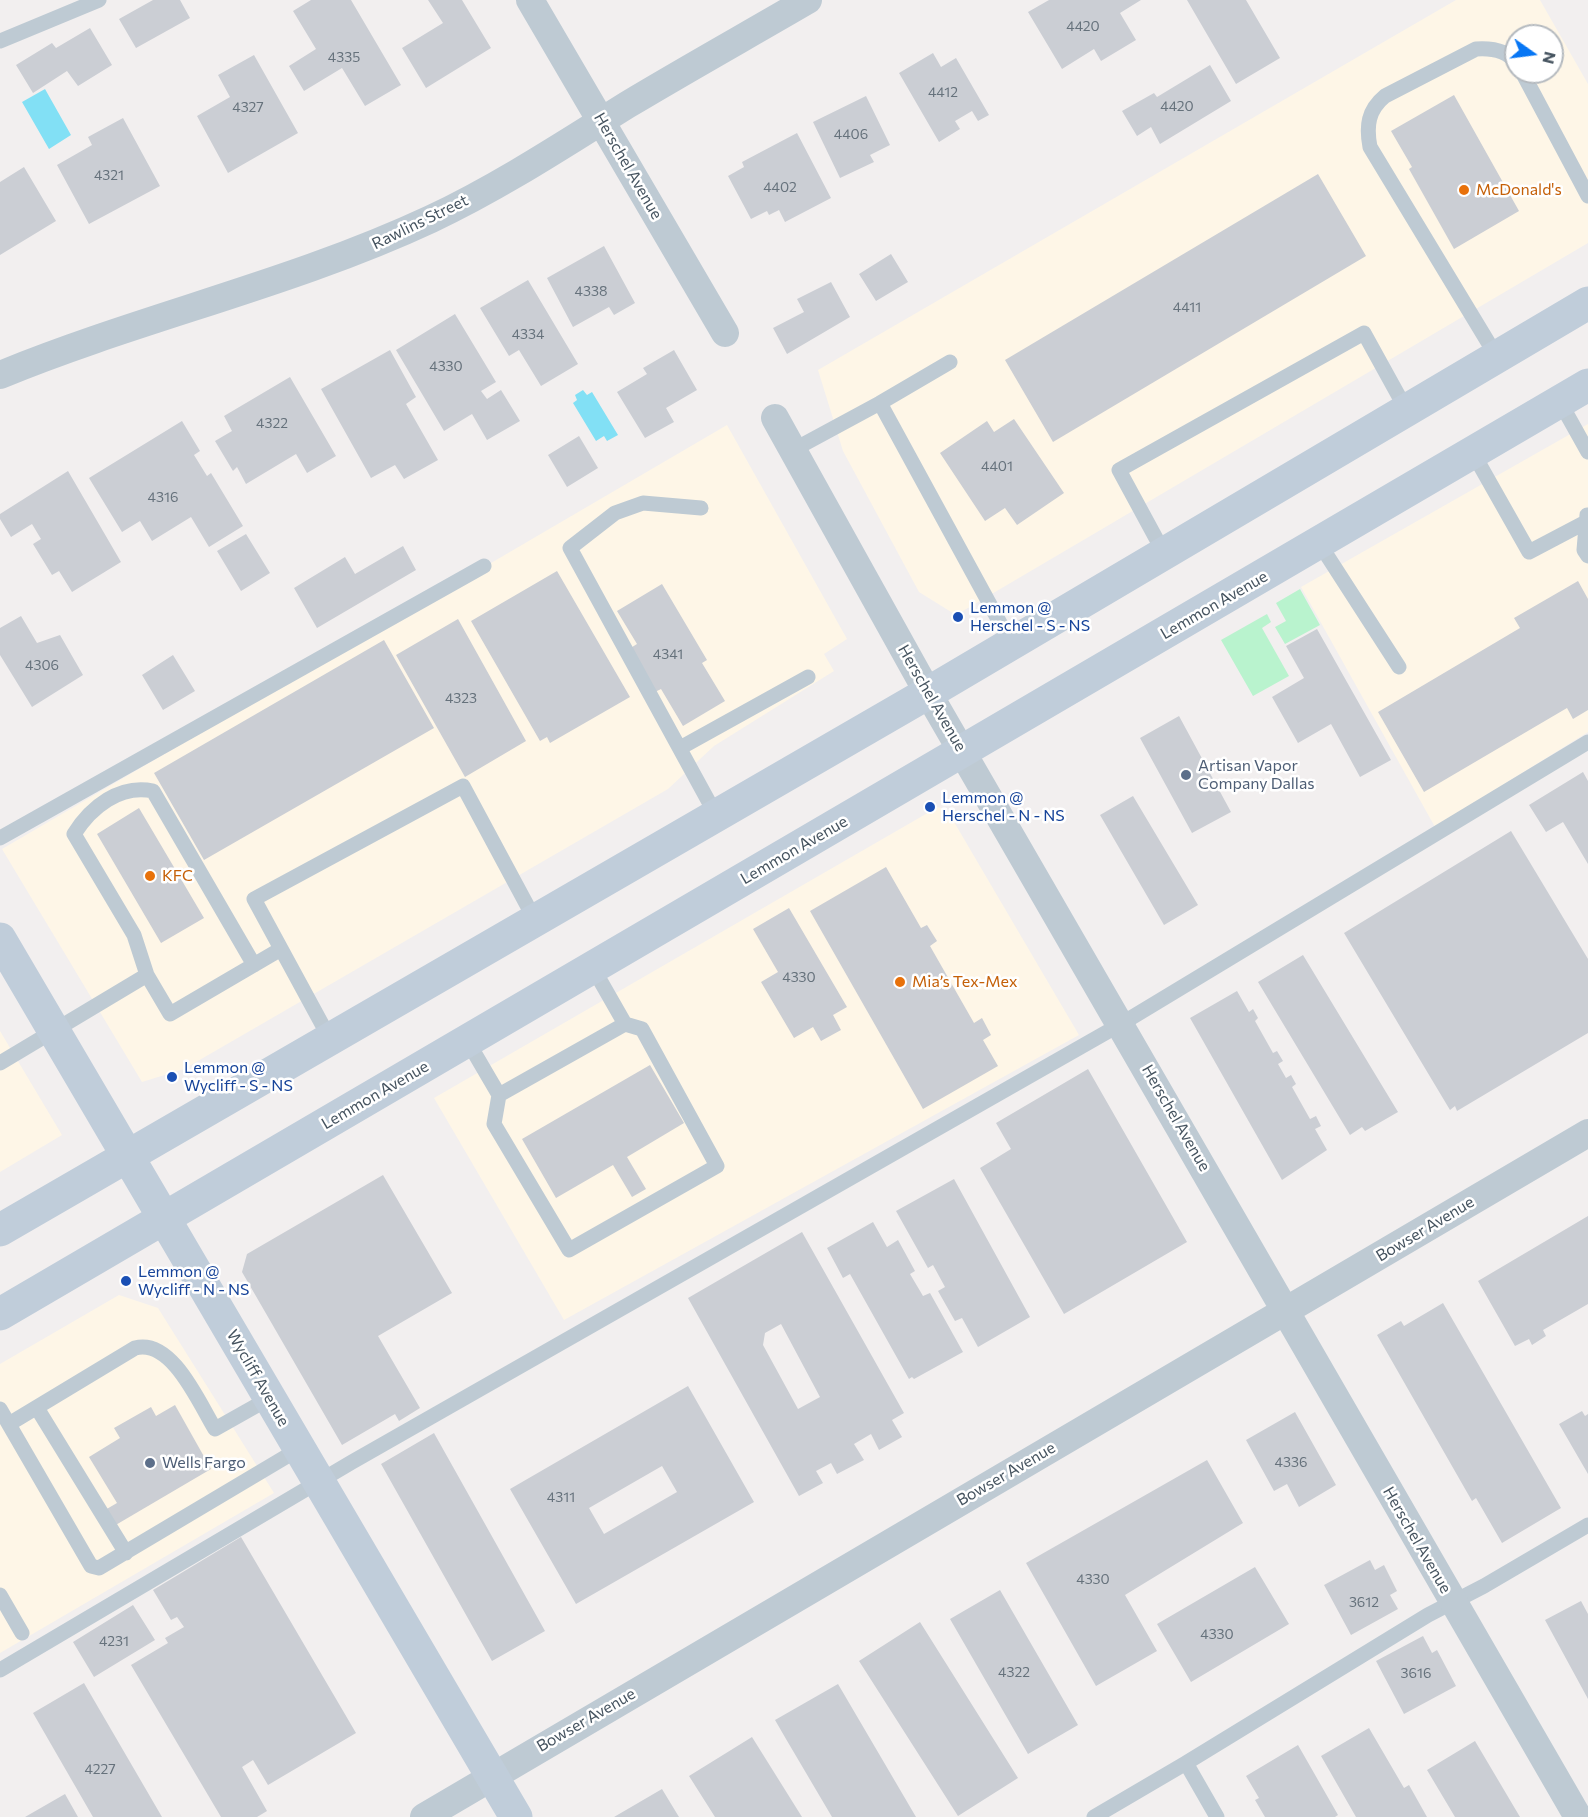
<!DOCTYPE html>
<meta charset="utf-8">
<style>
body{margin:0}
#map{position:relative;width:1588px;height:1817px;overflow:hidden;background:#f2efef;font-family:Commissioner,sans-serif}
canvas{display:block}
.north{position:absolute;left:1504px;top:24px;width:60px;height:60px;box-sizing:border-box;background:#fff;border:2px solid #b5babf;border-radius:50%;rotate:104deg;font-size:16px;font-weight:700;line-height:24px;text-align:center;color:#45535f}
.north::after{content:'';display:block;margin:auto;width:21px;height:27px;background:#0776f4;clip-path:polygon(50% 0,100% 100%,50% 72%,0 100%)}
</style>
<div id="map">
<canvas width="1588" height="1817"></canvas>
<div class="north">N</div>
</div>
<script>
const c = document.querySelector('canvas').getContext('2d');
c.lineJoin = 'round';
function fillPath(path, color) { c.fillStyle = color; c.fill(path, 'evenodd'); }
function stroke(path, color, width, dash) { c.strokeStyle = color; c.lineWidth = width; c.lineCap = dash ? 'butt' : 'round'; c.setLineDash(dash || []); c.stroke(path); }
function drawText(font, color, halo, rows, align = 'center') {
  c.font = font + ' Commissioner,sans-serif'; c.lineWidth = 5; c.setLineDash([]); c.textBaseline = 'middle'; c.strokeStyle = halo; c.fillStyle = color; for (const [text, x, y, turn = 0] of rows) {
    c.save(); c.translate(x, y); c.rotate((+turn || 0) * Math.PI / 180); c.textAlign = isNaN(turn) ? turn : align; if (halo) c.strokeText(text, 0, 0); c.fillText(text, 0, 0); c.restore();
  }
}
fillPath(new Path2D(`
 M1456 0H1540L1588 84V243L956 615 919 592 843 451 818 370ZM1516 36H1552V72H1516Z
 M1588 424V732L1435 827 1301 587Z
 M727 425 847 639 824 654 834 671 714 746 668 789 184 1069 142 1082 2 849Z
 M938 807 947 810 1079 1035 564 1320 434 1098Z
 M0 1031 62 1135 0 1172Z
 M119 1295 158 1308 274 1493 0 1653V1364Z`), '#fef6e7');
fillPath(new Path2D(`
 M1300 589 1320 625 1285 644 1275 627 1286 621 1276 603Z
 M1267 614 1271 622 1262 628 1289 676 1253 696 1221 640Z`), '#b9f3ce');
fillPath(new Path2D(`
 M45 89 71 135 49 149 22 102Z
 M583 390 587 395 592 392 618 435 607 441 604 436 596 441 573 403 577 400 575 395Z`), '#82e0f5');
fillPath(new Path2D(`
 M153 0H180L190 18 136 48 119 19Z
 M311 0H351L401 85 365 106 342 68 304 91 289 66 316 49 293 11Z
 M428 0H462L491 48 426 88 402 48 443 23Z
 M1049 0H1141L1120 13 1136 40 1101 61 1094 49 1062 69 1028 12Z
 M1187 0H1246L1280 58 1236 84Z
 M90 28 112 65 78 86 67 71 33 93 16 65 52 43 56 48Z
 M933 53 941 67 956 58 989 115 978 121 972 111 955 121 960 129 939 142 899 73Z
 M254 55 298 133 228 173 197 116 230 97 218 75Z
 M1210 65 1231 101 1160 144 1151 127 1137 136 1122 111 1154 93 1157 97Z
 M1454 95 1519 211 1454 249 1409 169 1412 167 1391 131Z
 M866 96 890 145 870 155 874 162 840 178 813 122Z
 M123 118 160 186 89 224 57 165 92 145 88 137Z
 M797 133 831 198 785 222 779 210 769 215 767 211 751 219 728 176 744 167 742 162Z
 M24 167 56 221 0 255V182Z
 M1318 174 1366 256 1053 442 1005 360Z
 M604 246 635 303 614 315 609 307 573 327 547 278Z
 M891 254 908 282 876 301 859 274Z
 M528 280 578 364 541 386 519 350 509 356 480 308Z
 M831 282 850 317 787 354 773 328 804 312 797 299Z
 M455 314 496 382 481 391 487 399 501 390 520 421 487 440 472 414 444 431 396 350Z
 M390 350 416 397 406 404 438 460 404 479 395 465 371 478 321 389Z
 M674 350 697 390 666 408 674 422 645 438 617 392 647 374 643 368Z
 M290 377 336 456 307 473 296 454 246 484 237 467 233 471 215 441 232 431 224 416Z
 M1014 419 1064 493 1017 525 1005 508 985 521 940 453 987 421 994 432Z
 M182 421 200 451 194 455 207 476 211 473 243 526 209 547 191 517 152 541 140 521 122 532 89 478Z
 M579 436 598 468 567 487 548 455Z
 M68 471 121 562 72 592 59 571 52 575 33 544 41 539 32 524 11 537 0 519V514Z
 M246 534 270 573 241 591 217 551Z
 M403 546 416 570 317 628 294 588 345 557 355 574Z
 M557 571 630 697 550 743 547 737 540 741 471 621Z
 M1578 581 1588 599V710L1573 719 1567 708 1424 792 1378 712 1520 628 1514 618Z
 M662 584 707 660 702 663 725 701 683 726 661 689 655 692 629 649 637 644 617 611Z
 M21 616 37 643 60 635 83 675 32 707 0 655V628Z
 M458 619 526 741 465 777 396 655Z
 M1317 629 1391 760 1360 777 1331 724 1298 743 1272 697 1304 678 1286 646Z
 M384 640 434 728 204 860 154 773Z
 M173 655 195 691 163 710 142 675Z
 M1179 716 1231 812 1192 833 1140 738Z
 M1583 772 1588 781V864L1563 822 1546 832 1529 805Z
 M1133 796 1198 905 1164 925 1100 815Z
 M139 808 204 918 161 943 97 834Z
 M1511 831 1588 959V1033L1457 1111 1455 1106 1450 1110 1344 933Z
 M886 867 921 928 927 925 937 941 930 946 974 1023 982 1018 991 1035 983 1040 998 1066 923 1109 810 911Z
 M789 908 847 1007 833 1015 841 1030 821 1041 813 1027 794 1038 761 982 778 972 753 929Z
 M1303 955 1398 1112 1365 1131 1362 1127 1350 1135 1258 982Z
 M1237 991 1249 1012 1253 1009 1258 1018 1255 1021 1273 1053 1277 1051 1283 1061 1278 1064 1286 1078 1291 1075 1296 1084 1292 1087 1310 1119 1316 1116 1321 1126 1315 1129 1327 1150 1282 1180 1190 1018Z
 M650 1065 684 1123 627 1157 646 1189 632 1197 613 1165 556 1198 522 1139Z
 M1088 1069 1187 1242 1064 1314 980 1168 1011 1149 996 1123Z
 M383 1175 452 1293 378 1336 420 1408 399 1421 395 1414 342 1445 242 1272 247 1254Z
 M954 1179 1030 1317 978 1347 962 1318 955 1321 938 1291 945 1287 933 1265 928 1268 896 1211Z
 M1588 1216V1304L1543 1330 1546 1336 1532 1345 1529 1339 1515 1346 1478 1281Z
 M873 1222 887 1247 898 1240 915 1271 910 1274 923 1296 930 1293 963 1352 914 1379 912 1377 909 1379 850 1274 843 1278 827 1248Z
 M802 1232 904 1413 892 1420 902 1437 879 1450 871 1434 854 1444 864 1460 837 1474 831 1463 816 1471 823 1483 799 1496 688 1298ZM781 1324 820 1397 798 1409 763 1345 765 1333Z
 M1443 1303 1561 1508 1502 1543 1476 1498 1472 1501 1377 1335 1401 1321 1404 1326Z
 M688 1386 754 1502 576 1604 510 1489ZM662 1466 677 1492 604 1534 589 1508Z
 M175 1405 211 1469 114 1526 105 1510 117 1503 89 1457 120 1438 114 1428 151 1407 156 1416Z
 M1582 1411 1585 1416 1588 1414V1474L1559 1424Z
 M1295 1412 1336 1485 1299 1507 1287 1484 1274 1491 1246 1440Z
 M434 1433 545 1631 492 1661 381 1464Z
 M1207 1460 1243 1523 1125 1595 1157 1651 1096 1686 1026 1563Z
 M241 1537 356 1733 268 1785 253 1760 242 1767 267 1811 257 1817H221L131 1665 168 1643 165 1638 184 1627 177 1617 171 1620 153 1590Z
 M1370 1560 1375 1570 1384 1565 1397 1591 1390 1595 1398 1609 1351 1635 1324 1585Z
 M1255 1567 1289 1624 1191 1682 1157 1624Z
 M1000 1590 1078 1725 1028 1754 950 1619Z
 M1581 1601 1588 1614V1699L1545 1620Z
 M133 1605 155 1640 94 1677 73 1642Z
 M920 1622 1018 1778 958 1816 859 1661Z
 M1423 1636 1432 1653 1437 1650 1456 1686 1404 1714 1376 1661Z
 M84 1683 162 1817H93L33 1713Z
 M838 1684 916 1817H832L786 1739 775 1720Z
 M1369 1728 1404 1788 1409 1785 1427 1817H1356L1321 1756Z
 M752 1737 802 1817H715L689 1776Z
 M1475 1741 1520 1817H1455L1427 1770Z
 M1298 1745 1338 1815 1335 1817H1265L1255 1800 1259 1798 1246 1776Z
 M662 1789 679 1817H614Z
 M65 1794 78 1817H25Z`), '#cbced4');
stroke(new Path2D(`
 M0 41 99 0
 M1522 72 1588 196
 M1497 357 1370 147C1366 126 1368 110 1385 96L1476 49C1491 48 1507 50 1516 63
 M1560 402 1588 452
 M880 403 950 362
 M793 450 880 403 1011 643
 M1473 453 1529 552 1588 521
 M701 508 643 503 615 513 570 548 716 815
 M1587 515 1584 550 1588 556
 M1319 543 1399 667
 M1164 553 1119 470 1364 333 1407 411
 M680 748 808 677
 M0 838 484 566
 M593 968 625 1024
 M147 975 134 935 74 834C91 807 120 784 153 791L254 965
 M330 1039 254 899 463 786 535 920
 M468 1042 499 1095 625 1024 642 1029 717 1166 569 1250 494 1124 499 1095
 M0 1063 147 975 170 1014 281 949
 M37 1408 126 1553
 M0 1409 91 1566 99 1568 299 1449
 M9 1424 135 1348C172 1338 199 1403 215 1429L270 1398
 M0 1595 22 1633
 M0 1670 352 1462 1121 1024 1588 742
 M1186 1763 1428 1615 1484 1586 1588 1525
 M1094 1817 1186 1763 1217 1817`), '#becad3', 15);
stroke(new Path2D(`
 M530 0 725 333
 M0 375C141 317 292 284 431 219 499 187 563 145 627 105 687 69 748 35 808 0
 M775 418 928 693 1578 1817
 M424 1817 1588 1133`), '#becad3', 28);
stroke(new Path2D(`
 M0 939 516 1817
 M0 1230 928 693 1588 303
 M0 1314 1588 385`), '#c0cdda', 33);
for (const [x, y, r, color] of [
 [1464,190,6,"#e8710a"],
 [958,617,6,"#1a4fb4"],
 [1186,775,6,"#5c6f8a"],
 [930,807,6,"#1a4fb4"],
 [150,876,6,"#e8710a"],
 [900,982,6,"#e8710a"],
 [172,1077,6,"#1a4fb4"],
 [126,1281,6,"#1a4fb4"],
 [150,1463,6,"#5c6f8a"]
]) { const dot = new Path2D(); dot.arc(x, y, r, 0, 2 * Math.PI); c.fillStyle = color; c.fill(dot); stroke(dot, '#fff', 2); }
drawText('14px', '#66727c', null, [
 ["4420",1083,26],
 ["4335",344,57],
 ["4412",943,92],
 ["4420",1177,106],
 ["4327",248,107],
 ["4406",851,134],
 ["4321",109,175],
 ["4402",780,187],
 ["4338",591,291],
 ["4411",1187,307],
 ["4334",528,334],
 ["4330",446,366],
 ["4322",272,423],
 ["4401",997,466],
 ["4316",163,497],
 ["4341",668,654],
 ["4306",42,665],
 ["4323",461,698],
 ["4330",799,977],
 ["4336",1291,1462],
 ["4311",561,1497],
 ["4330",1093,1579],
 ["3612",1364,1602],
 ["4330",1217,1634],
 ["4231",114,1641],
 ["4322",1014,1672],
 ["3616",1416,1673],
 ["4227",100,1769]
]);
drawText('16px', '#45535f', '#fff', [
 ["Herschel Avenue",628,166,60],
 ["Rawlins Street",420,222,-26],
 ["Lemmon Avenue",1214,605,-30],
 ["Herschel Avenue",932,698,60],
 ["Lemmon Avenue",794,850,-30],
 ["Lemmon Avenue",375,1095,-30],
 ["Herschel Avenue",1176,1118,60],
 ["Bowser Avenue",1425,1229,-31],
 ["Wycliff Avenue",258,1378,60],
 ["Bowser Avenue",1006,1474,-30],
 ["Herschel Avenue",1417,1540,60],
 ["Bowser Avenue",586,1720,-30]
]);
drawText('16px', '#c56008', '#fff', [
 ["McDonald's",1476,190],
 ["KFC",162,876],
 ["Mia’s Tex-Mex",912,982]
], 'left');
drawText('16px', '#164399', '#fff', [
 ["Lemmon @",970,608],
 ["Herschel - S - NS",970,626],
 ["Lemmon @",942,798],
 ["Herschel - N - NS",942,816],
 ["Lemmon @",184,1068],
 ["Wycliff - S - NS",184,1086],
 ["Lemmon @",138,1272],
 ["Wycliff - N - NS",138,1290]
], 'left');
drawText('16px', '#4e5e75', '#fff', [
 ["Artisan Vapor",1198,766],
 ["Company Dallas",1198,784],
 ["Wells Fargo",162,1463]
], 'left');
</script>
